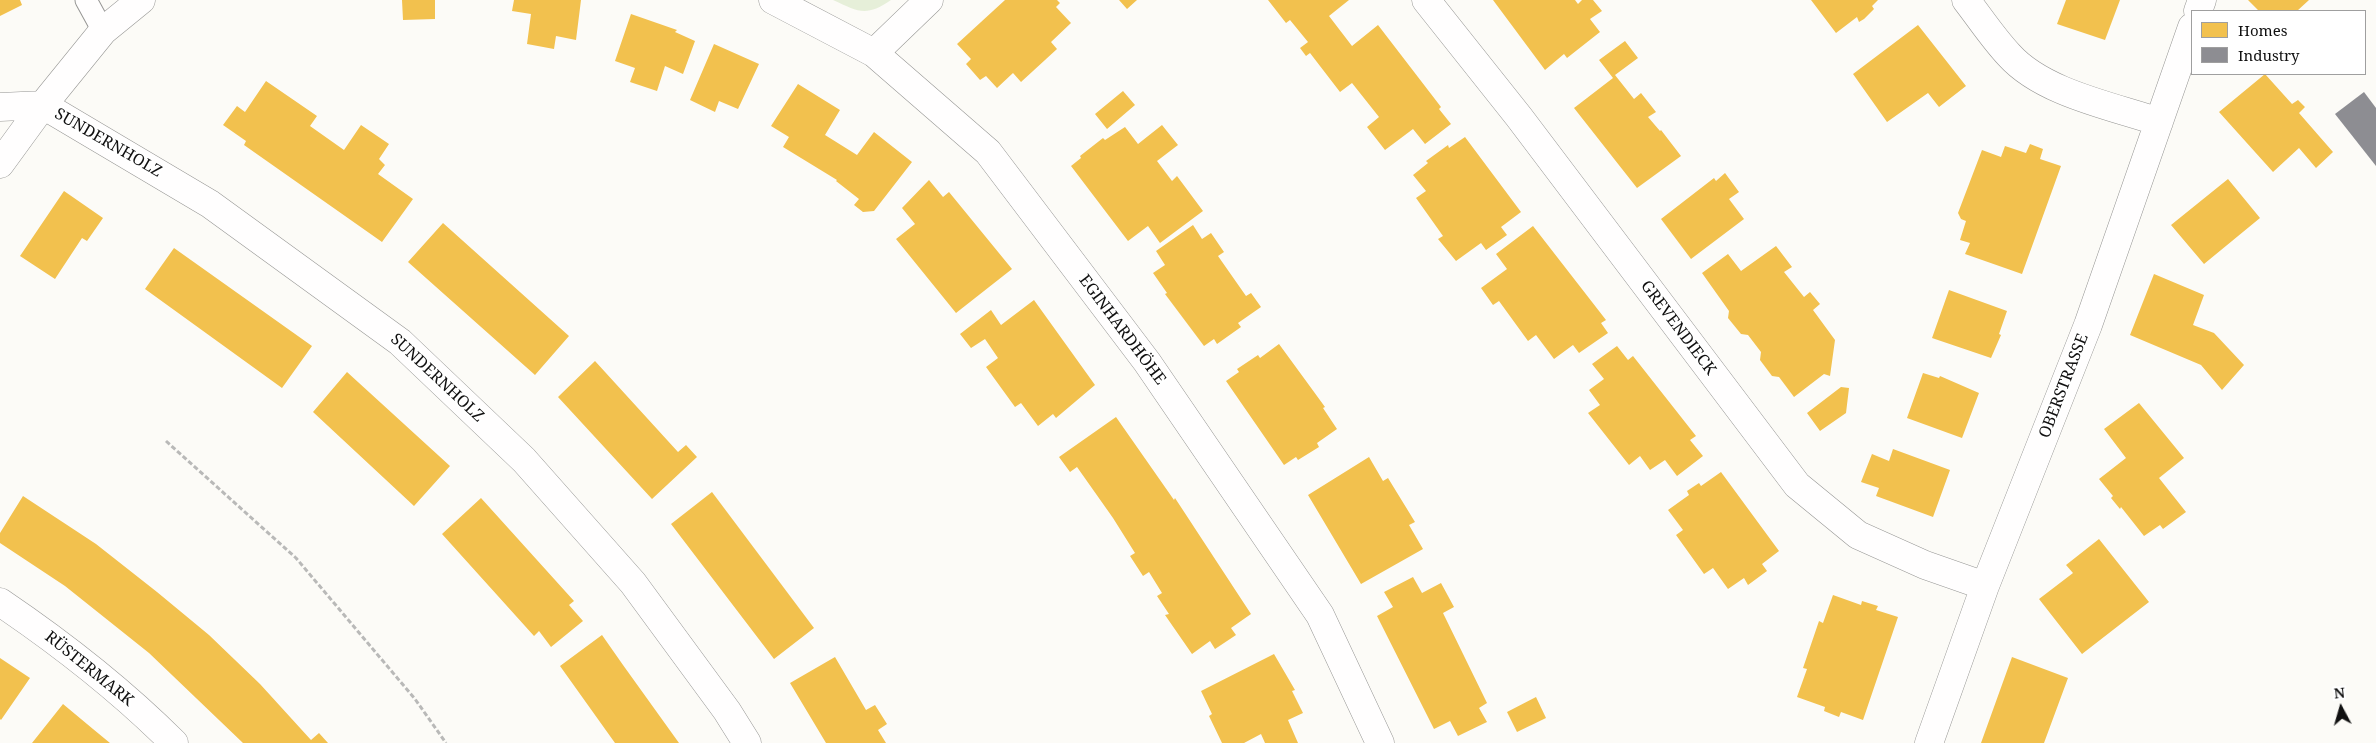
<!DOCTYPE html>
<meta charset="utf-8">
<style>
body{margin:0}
#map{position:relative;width:2376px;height:743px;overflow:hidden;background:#fcfbf7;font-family:"Noto Serif",serif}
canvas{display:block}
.legend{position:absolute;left:2191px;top:10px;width:175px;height:65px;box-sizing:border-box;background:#fff;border:1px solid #9f9f9f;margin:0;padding:6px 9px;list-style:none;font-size:15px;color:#101010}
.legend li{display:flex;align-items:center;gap:10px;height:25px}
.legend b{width:25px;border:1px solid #9f9f9f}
.north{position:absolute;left:2316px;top:683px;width:50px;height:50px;-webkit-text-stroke:4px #fff;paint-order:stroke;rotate:354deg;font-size:14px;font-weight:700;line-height:20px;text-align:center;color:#101010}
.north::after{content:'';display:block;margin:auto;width:18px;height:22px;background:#101010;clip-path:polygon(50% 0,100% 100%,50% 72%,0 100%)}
</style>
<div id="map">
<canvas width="2376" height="743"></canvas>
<ul class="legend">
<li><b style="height:14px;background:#f2c14e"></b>Homes</li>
<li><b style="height:14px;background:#8d8d92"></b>Industry</li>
</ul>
<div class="north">N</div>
</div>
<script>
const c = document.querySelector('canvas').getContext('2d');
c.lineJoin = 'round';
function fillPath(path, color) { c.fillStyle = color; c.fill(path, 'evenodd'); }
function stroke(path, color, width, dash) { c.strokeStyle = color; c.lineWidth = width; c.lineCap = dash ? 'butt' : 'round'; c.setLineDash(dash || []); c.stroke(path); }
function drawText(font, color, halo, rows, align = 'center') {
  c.font = font + ' "Noto Serif",serif'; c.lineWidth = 5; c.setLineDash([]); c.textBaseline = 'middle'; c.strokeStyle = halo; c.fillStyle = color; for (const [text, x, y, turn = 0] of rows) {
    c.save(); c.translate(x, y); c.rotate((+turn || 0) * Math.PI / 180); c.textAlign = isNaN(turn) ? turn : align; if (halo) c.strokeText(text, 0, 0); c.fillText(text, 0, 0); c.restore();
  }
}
fillPath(new Path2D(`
 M833 0H891C866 17 859 12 833 0Z`), '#e6efd9');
fillPath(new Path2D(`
 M0 0H20L22 5 0 16Z
 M402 0H435V19L403 20Z
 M514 0H581L576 40 556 36 554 49 527 44 531 14 512 11Z
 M1005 0H1057L1060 3 1056 7 1071 23 1051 42 1057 49 1021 82 1013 73 997 88 986 76 980 80 966 64 971 59 957 44Z
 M1119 0H1137L1127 9Z
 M1268 0H1349L1329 16 1352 46 1378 25 1441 107 1439 109 1451 124 1425 144 1413 129 1385 150 1367 127 1379 117 1352 83 1340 92 1310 53 1306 56 1300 48 1308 42 1290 20 1286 23Z
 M1493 0H1575L1578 4 1582 0H1593L1602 11 1590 19 1600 32 1567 58 1564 54 1545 70Z
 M1811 0H1878L1872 6 1874 9 1864 19 1859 22 1857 17 1836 33Z
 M2066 0H2120L2105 40 2057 24Z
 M2248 0H2309L2297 11H2259Z
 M631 14 677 30 675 32 695 41 683 74 665 66 657 91 630 82 635 68 615 61Z
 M1918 25 1966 86 1939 107 1928 93 1887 122 1853 74Z
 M1625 41 1638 58 1615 75 1634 99 1641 93 1656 112 1648 117 1660 131 1661 130 1681 156 1637 188 1574 108 1613 78 1599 60Z
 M714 44 759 64 738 109 719 101 715 112 690 100Z
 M2265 74 2292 104 2298 100 2305 107 2299 113 2333 152 2316 168 2299 148 2273 172 2219 112Z
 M266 81 317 116 310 126 344 150 361 125 389 144 379 159 385 165 378 174 413 199 382 242 244 145 246 141 223 125 237 106 245 112Z
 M798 84 840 110 825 135 857 155 874 132 912 162 874 211 863 212 854 205 859 199 836 181 837 180 783 147 789 137 771 126Z
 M1123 91 1135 105 1107 129 1095 114Z
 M1162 125 1178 145 1157 161 1172 181 1177 176 1203 211 1160 243 1148 226 1128 241 1071 166 1081 158 1080 156 1103 138 1105 140 1125 127 1138 144Z
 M1465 137 1521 212 1501 227 1507 235 1486 250 1481 243 1456 261 1438 239 1443 236 1416 198 1426 191 1413 175 1428 163 1426 161 1448 145 1449 148Z
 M2030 144 2043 149 2040 159 2061 166 2022 274 1965 254 1970 243 1960 240 1966 221 1961 219 1958 213 1982 150 2001 157 2005 146 2026 153Z
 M1725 173 1739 192 1729 199 1744 219 1691 259 1661 219 1714 178 1716 181Z
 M2228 179 2260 218 2204 264 2171 225Z
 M929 180 943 197 949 192 1012 269 956 313 896 239 915 224 902 208Z
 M64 191 103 218 87 241 82 238 55 279 20 256Z
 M443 223 569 336 535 375 408 262Z
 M1193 225 1202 239 1211 233 1224 252 1218 256 1246 296 1251 293 1261 307 1238 323 1241 327 1217 344 1214 339 1204 346 1165 294 1167 293 1153 273 1165 265 1156 251Z
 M1533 226 1606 320 1601 323 1608 333 1579 353 1573 345 1554 359 1536 335 1528 341 1499 301 1493 305 1481 288 1507 269 1496 254Z
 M1776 246 1792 267 1784 272 1804 297 1810 292 1820 304 1813 310 1835 340 1830 376 1824 374 1794 397 1779 377 1772 376 1760 360 1761 352 1748 335 1741 334 1728 318 1729 311 1702 273 1728 254 1741 271Z
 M174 248 312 346 282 388 145 289Z
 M2154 274 2204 295 2193 325 2214 333 2244 365 2222 390 2201 365 2130 335Z
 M1949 290 2007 311 1999 334 2001 335 1991 358 1932 338Z
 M1034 300 1095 385 1056 418 1053 414 1038 426 1021 403 1015 407 986 367 998 358 985 339 971 348 960 334 991 310 1001 325Z
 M1279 344 1325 407 1323 408 1337 429 1317 443 1319 447 1298 460 1296 457 1284 465 1226 381 1239 372 1237 369 1258 355 1260 358Z
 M1617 346 1628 360 1633 356 1696 436 1690 440 1703 456 1677 476 1665 460 1650 470 1640 456 1629 465 1588 413 1600 405 1589 390 1604 379 1592 364Z
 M595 361 678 452 686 445 697 457 652 499 558 397Z
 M347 372 450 466 414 506 313 412Z
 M1923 373 1939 378 1940 376 1979 393 1962 438 1907 418Z
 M1841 387 1849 388 1846 413 1820 431 1807 413Z
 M2139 403 2184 458 2159 478 2186 512 2163 529 2160 525 2144 536 2121 507 2120 509 2111 498 2113 496 2099 479 2126 458 2104 429Z
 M1116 417 1174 500 1175 498 1251 614 1231 628 1236 635 1215 649 1210 641 1192 654 1165 615 1169 614 1157 596 1162 593 1149 572 1143 576 1130 556 1135 553 1113 518 1077 467 1070 472 1059 457Z
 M1893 449 1950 470 1933 517 1876 496 1879 488 1861 482 1872 454 1889 461Z
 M1369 457 1383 481 1388 478 1415 522 1409 525 1423 549 1361 584 1308 495Z
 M1721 472 1779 551 1762 564 1767 571 1748 585 1744 578 1728 589 1713 568 1704 574 1676 535 1683 530 1668 510 1689 495 1687 491 1699 483 1701 486Z
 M712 492 814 628 774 659 671 524Z
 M23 496 96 544 157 592 209 635 260 684 311 740 319 733 328 743H243L149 653 65 586 0 543V533Z
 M481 498 574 601 569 605 583 621 551 647 539 631 534 636 442 534Z
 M2099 539 2149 602 2082 654 2039 599 2073 573 2066 565Z
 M1413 577 1422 593 1441 583 1454 607 1443 613 1487 703 1479 708 1487 722 1458 736 1450 721 1434 729 1377 616 1393 607 1384 592Z
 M1833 595 1861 605 1862 601 1878 606 1876 610 1898 617 1863 720 1841 712 1839 717 1824 711 1825 707 1797 697 1807 669 1803 668 1819 621 1823 623Z
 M602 635 623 665 679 743H615L560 666Z
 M1274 654 1295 690 1292 691 1303 713 1288 720 1298 743H1265L1261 734 1244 743H1222L1209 716 1212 714 1201 691Z
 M835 657 866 710 875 705 887 724 878 730 886 743H826L790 683Z
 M2012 657 2068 678 2044 743H1981Z
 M0 658 30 678 1 720 0 719Z
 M1536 697 1546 718 1517 732 1507 712Z
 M63 704 93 729 110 743H32Z`), '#f2c14e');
fillPath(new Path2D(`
 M2364 92 2376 108V166L2335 114Z`), '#8d8d92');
const lane = new Path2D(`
 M86 0 103 31`);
const street = new Path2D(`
 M773 0 874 53 988 152 1147 362 1320 615 1380 743
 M1426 0 1519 117 1797 485 1858 535 1925 565 1985 586
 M1966 0C1980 18 1993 38 2009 55 2043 93 2112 106 2159 122
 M2198 11 2202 0
 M874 53 929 0
 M43 105 210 204 400 342 524 460 633 583 727 711 747 743
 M0 107 43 105
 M0 164 43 105 103 31 141 0
 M0 602C62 644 121 690 174 743
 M1929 743 1985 586 2088 325 2192 27`);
stroke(lane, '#969694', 23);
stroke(street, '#969694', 29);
stroke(new Path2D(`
 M166 441 296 558 415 699 446 743`), '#b9b9b8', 3, [5, 2.5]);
stroke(lane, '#fffefe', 21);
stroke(street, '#fffefe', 28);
drawText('16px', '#101010', '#fff', [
 ["SUNDERNHOLZ",108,143,30],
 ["GREVENDIECK",1678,328,53],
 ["EGINHARDHÖHE",1122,330,53],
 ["SUNDERNHOLZ",437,378,43],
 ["OBERSTRASSE",2064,386,-69],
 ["RÜSTERMARK",89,669,39]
]);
</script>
